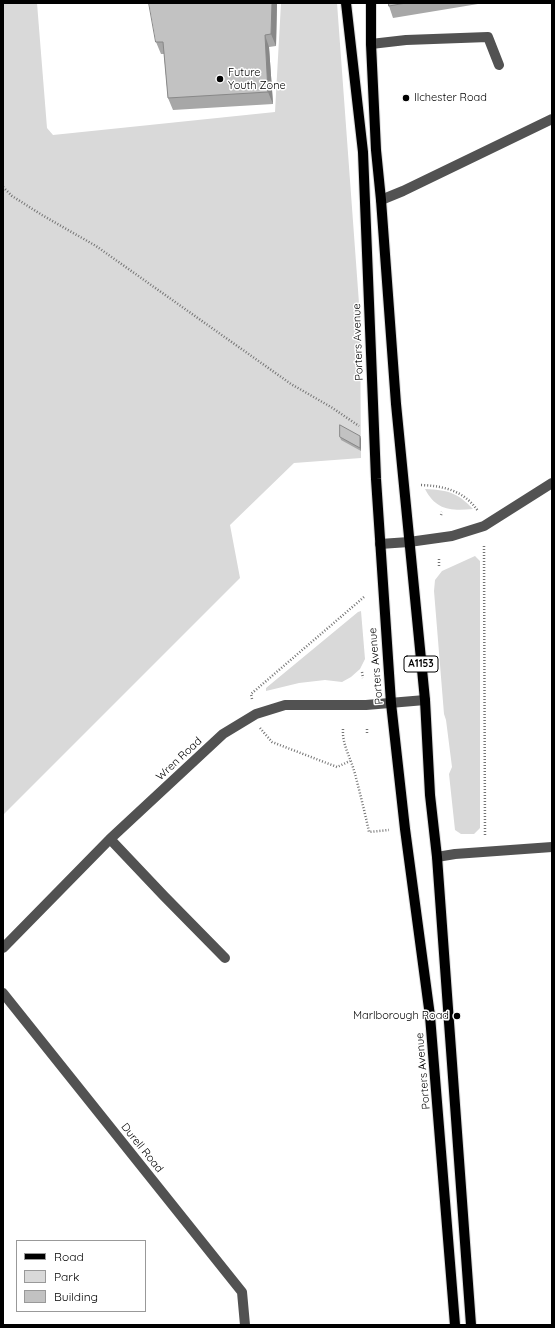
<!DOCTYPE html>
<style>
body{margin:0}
#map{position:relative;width:555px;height:1328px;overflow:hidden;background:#fff;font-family:Quicksand,sans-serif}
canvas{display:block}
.frame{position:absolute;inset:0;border:4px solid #000;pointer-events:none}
.legend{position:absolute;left:16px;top:1240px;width:130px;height:72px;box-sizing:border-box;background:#fff;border:1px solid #999;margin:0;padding:5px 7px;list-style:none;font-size:12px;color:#000}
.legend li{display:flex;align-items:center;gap:8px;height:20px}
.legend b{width:20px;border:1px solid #999}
</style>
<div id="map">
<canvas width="555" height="1328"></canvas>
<div class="frame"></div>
<ul class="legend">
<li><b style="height:5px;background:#000"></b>Road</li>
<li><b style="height:11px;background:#d9d9d9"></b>Park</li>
<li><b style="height:11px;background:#c2c2c2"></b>Building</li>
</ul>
</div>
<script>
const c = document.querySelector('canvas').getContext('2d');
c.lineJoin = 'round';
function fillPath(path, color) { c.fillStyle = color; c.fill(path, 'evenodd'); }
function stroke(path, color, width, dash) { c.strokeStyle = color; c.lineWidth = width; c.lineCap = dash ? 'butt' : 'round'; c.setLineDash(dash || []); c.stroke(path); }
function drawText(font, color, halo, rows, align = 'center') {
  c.font = font + ' Quicksand,sans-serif'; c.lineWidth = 3; c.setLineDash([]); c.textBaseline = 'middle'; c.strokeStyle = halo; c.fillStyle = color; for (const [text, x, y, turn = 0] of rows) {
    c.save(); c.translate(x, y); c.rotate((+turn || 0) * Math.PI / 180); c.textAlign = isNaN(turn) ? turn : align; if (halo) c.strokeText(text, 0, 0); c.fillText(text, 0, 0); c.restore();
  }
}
fillPath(new Path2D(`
 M3 3H37L47 128 53 135 275 112 281 3H337L360 317 361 458 294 463 230 525 240 578 3 815Z
 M425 489C447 490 457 492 473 509 450 511 436 510 425 489Z
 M475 556 480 561V828L474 834H461L455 830 449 774 452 767 446 720 444 714 434 591 435 580 442 571Z
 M361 611 365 659 360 669 351 677 342 682 325 680 299 683 266 691V688L358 612Z`), '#d9d9d9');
const major = new Path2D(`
 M346 3 363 152 376 479 391 703 405 829 430 1016 455 1325
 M371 3V44L376 150 381 200 396 404 425 700 430 795 437 857 471 1325`);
stroke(major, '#dbdbdb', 12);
stroke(new Path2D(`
 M3 187 12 196 42 215 96 246 291 384 331 407 359 426
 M421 485C445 486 464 491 478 511
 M441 515 442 512
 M484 546 485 837
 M439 566V559
 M362 672 363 678
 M252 699 251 694 364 597
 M260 728 272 742 337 767 350 761
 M343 729C342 745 351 758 355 774 360 793 365 813 369 832L389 830
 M367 729V735`), '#747474', 2.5, [1, 2]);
stroke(new Path2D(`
 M371 44 406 40 488 37 499 65
 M381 200 403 191 552 119
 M380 544 409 542 452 536 484 526 552 483
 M110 839 164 896 225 958
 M437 857 455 854 552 847
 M3 948 110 839 223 734 256 714 285 705H366L425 700
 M3 993 242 1292 245 1325`), '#525252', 10);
stroke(major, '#000', 10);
fillPath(new Path2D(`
 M277 3 276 46 269 47 273 104 173 110 168 98 164 54H161L156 42Z
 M389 3H484L393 18 389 6Z
 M340 437 361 439V451L341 440Z`), '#a7a7a7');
fillPath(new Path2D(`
 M272 3H277L276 46 271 34Z
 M265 35 269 47 273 104 268 92Z
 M360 436 361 439V451L360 448Z`), '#888');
const building = new Path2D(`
 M149 3H272L271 34 265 35 268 92 168 98 163 42H156Z
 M389 3H406L389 6Z
 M340 425 360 436V448L340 437Z`);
fillPath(building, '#c2c2c2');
stroke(building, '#888', 1);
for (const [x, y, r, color] of [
 [220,79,4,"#000"],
 [406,98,4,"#000"],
 [457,1016,4,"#000"]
]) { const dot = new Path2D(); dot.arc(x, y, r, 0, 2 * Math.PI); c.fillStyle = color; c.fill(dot); stroke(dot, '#fff', 1.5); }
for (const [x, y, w] of [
 [421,664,34]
]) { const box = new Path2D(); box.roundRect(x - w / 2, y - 8, w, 16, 3); c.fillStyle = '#fff'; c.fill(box); stroke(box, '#000', 1); }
drawText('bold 10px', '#000', null, [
 ["A1153",421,664]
]);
drawText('11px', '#000', '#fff', [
 ["Future",228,73],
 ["Youth Zone",228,86],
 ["Ilchester Road",414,98],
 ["Marlborough Road",449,1016,"right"]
], 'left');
drawText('11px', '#000', '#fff', [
 ["Porters Avenue",358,342,-92],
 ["Porters Avenue",376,666,-95],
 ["Wren Road",179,759,-43],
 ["Porters Avenue",423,1071,-95],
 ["Durell Road",142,1148,51]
]);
</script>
